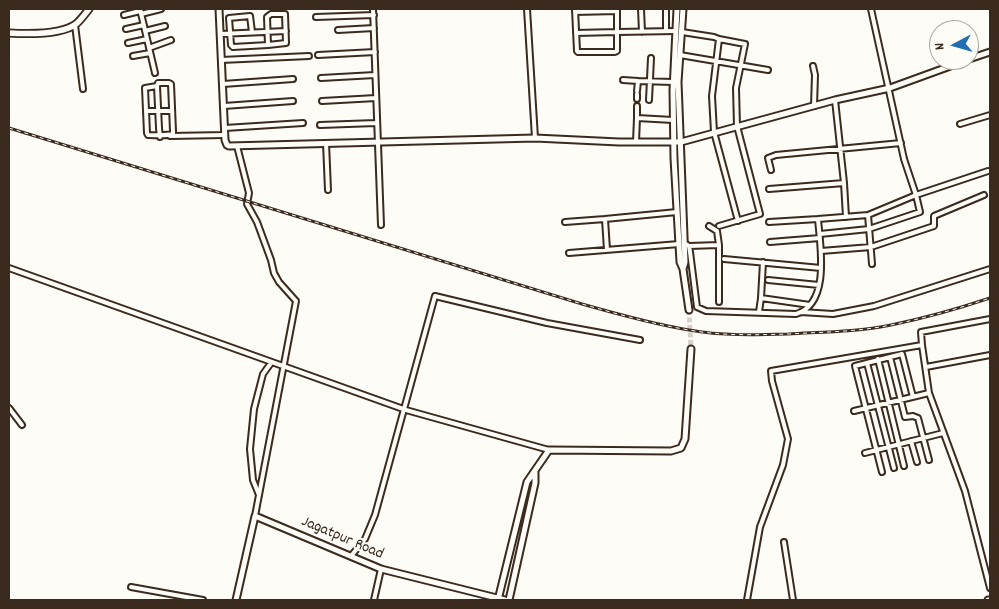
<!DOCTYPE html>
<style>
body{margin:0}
#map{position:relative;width:999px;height:609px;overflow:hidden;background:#fdfcf7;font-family:Dekko,sans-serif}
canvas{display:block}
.frame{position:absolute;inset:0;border:10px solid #3b2a1e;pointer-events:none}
.north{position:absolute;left:929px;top:20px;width:50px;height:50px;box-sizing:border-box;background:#fdfcf7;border:1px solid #afa8a0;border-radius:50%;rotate:264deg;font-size:14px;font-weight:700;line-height:20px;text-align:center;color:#3b2a1e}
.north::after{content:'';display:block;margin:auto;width:18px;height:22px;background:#1f6fb2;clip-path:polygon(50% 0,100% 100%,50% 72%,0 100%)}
</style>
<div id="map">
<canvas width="999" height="609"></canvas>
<div class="frame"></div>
<div class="north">N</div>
</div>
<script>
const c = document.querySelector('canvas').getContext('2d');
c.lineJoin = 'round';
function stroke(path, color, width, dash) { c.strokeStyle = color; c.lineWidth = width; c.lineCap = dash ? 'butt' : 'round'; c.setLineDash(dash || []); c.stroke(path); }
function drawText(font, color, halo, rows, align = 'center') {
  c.font = font + ' Dekko,sans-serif'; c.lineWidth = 4; c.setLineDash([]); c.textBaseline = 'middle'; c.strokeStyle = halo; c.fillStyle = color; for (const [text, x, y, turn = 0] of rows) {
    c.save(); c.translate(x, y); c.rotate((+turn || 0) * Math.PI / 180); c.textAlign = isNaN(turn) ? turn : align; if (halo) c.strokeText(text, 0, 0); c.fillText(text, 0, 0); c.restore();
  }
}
stroke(new Path2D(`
 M689 310 691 349`), '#d6d2cc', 5, [5, 2.5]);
const minor = new Path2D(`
 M140 9 155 73
 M373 9 381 225
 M527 9 535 138
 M575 9 577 51 578 52H615L617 51V32L576 33
 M617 9V32L676 31
 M641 9 642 32
 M666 9V31
 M575 12 617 11
 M141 14 161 9
 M124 15 140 11
 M316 17 374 15
 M75 25 83 89
 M126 29 144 25
 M338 30 374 28
 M145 31 165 26
 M252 32 250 16 229 18 231 45 233 47 268 45 267 17 271 14H285L286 43 268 45
 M682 32 714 37 719 39 745 44 736 88 737 126 760 214 719 226
 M220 34 286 31
 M719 39 712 96 714 132 738 221
 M128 43 147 39
 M149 48 171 40
 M318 55 375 52
 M680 55 768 70
 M133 56 150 53
 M221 60 309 56
 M813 66 815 75 814 106
 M321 78 375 75
 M623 80 638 81
 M223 84 293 79
 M157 86 145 88 147 133 148 135C157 135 165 136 173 134V131L171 84 169 83H158L157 86 159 128 160 137
 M637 91 638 81 673 82
 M637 99V94
 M649 100 651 58
 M322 101 376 98
 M224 106 293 101
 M147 111H172
 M637 118V106
 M960 124 990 115
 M320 125 376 123
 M225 128 303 123
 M170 136 225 135
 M636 142 637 118 673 120
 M326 143 328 190
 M237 146 249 193 247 204 257 222 271 260 274 273 279 282 296 301 255 516
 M771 170 768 158 776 155 901 143
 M844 183 846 217
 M769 189 844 183 835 100
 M868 215 872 264
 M605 219 677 212
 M565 222 605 219 607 250
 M769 222 818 219
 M709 226 717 231 719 245
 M820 234 869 229 920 212 916 195 988 171
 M770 242 820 238
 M684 243 689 246 690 252 697 307 706 311 796 314C831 304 820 245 818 219L868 215 916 195 904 159 871 9
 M689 246 719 245V302
 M821 251 871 247 934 226V216L984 195
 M569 253 679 244
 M724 259 821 268
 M763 262 761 298 810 305
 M9 268 406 410 549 450
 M768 280 819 285
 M759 312 761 298
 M801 312 833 314 874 306 990 269
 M922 345 921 332 990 319
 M890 357 905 417 913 416 918 418 929 460
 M878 359 904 466
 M867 363 894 468
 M926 367 990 355
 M9 408 22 425
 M854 411 929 393
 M911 441 917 462
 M865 453 943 433
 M882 472 855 366 902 354 913 397
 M259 495 253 480 250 449 254 409 263 374 271 363
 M784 542 793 600
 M351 556 365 539 375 515 435 296 547 323 640 340
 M131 587 203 600
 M374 600 381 569
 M747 600 760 527 783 465 788 439 772 381 771 371 922 345 929 393 965 491 990 588`);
const tertiary = new Path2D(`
 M219 9 225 140 227 145 229 146 535 138 619 142H681L835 100 890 88 967 60
 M677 9 673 90 674 158 680 262 683 269 689 310
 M969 59 990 52
 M683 269 685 262 678 82 683 9
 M236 600 255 516 381 569 505 600
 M498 600 527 482 549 450 671 451 681 448 685 439 691 349
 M509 600 535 483V473
 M988 600H990`);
const secondary = new Path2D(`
 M9 33C26 34 61 35 76 24 81 20 85 14 89 9`);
stroke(minor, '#3b2a1e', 8);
stroke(tertiary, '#3b2a1e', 9);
stroke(secondary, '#3b2a1e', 9);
stroke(minor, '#fdfcf7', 4);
stroke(tertiary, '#fdfcf7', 5);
stroke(secondary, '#fdfcf7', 5.5);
const rail = new Path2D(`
 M9 128 582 304C617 314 653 324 689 330 722 336 755 335 788 334 822 332 857 332 891 325 925 318 957 309 990 298`);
stroke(rail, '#3b2a1e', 3);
stroke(rail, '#fdfcf7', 1, [4]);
drawText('16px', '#3b2a1e', '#fdfcf7', [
 ["Jagatpur Road",342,539,23]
]);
</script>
